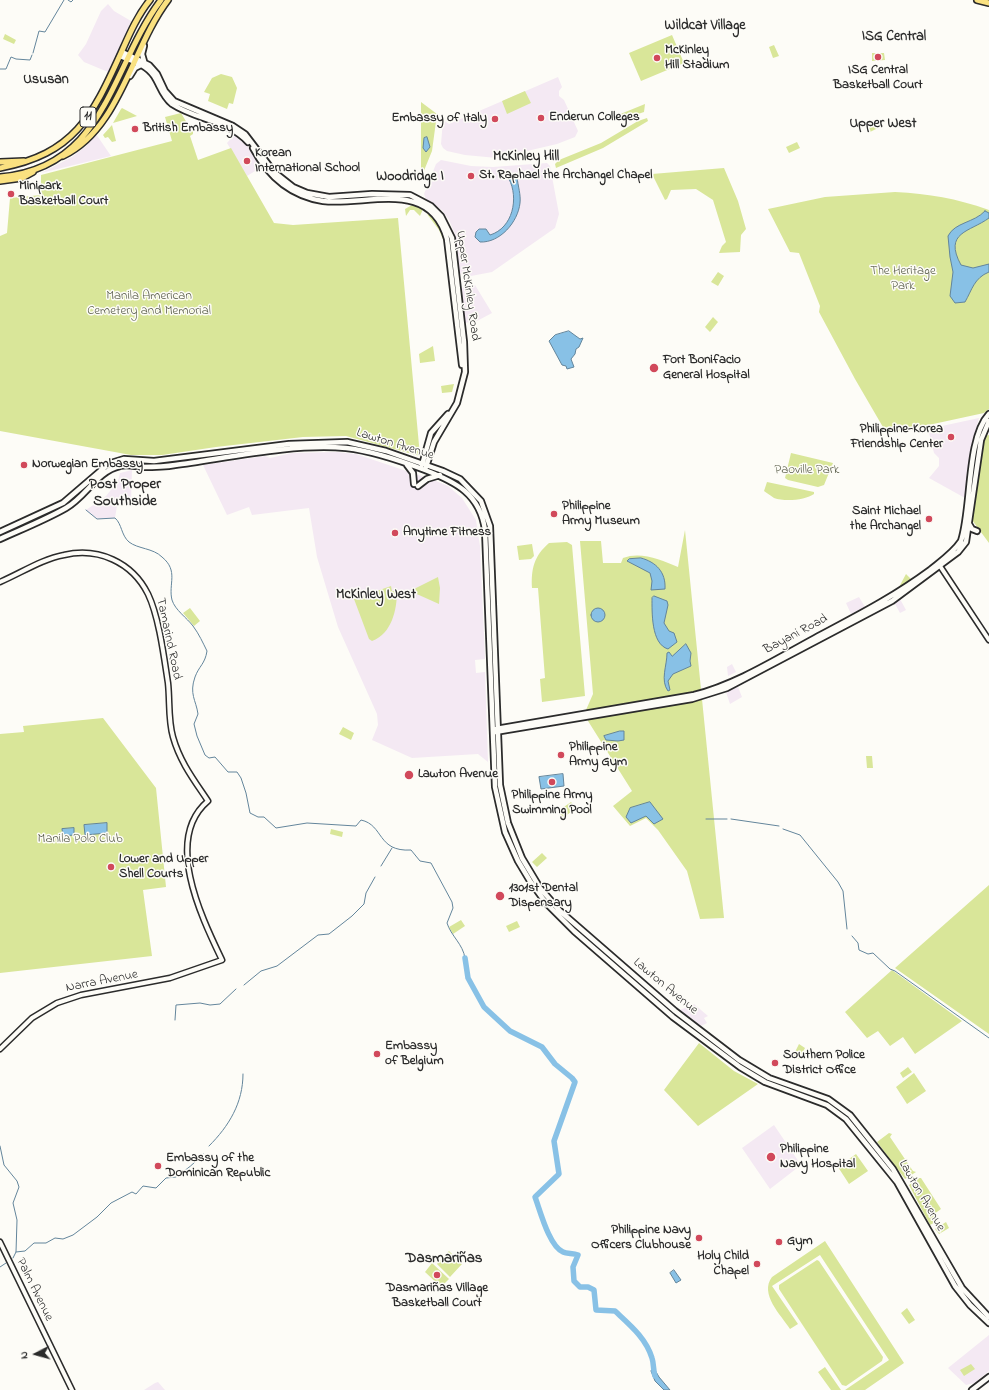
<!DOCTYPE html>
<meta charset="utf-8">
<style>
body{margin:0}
#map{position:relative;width:989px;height:1390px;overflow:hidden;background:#fdfcf7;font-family:"Indie Flower",sans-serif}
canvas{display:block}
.north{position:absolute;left:16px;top:1334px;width:40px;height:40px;-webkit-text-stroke:3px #fdfcf7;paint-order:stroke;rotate:264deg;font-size:11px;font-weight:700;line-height:16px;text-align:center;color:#2b2b2b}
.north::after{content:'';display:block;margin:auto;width:14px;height:18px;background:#2b2b2b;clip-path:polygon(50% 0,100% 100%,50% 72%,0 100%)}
</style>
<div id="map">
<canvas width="989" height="1390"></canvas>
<div class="north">N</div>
</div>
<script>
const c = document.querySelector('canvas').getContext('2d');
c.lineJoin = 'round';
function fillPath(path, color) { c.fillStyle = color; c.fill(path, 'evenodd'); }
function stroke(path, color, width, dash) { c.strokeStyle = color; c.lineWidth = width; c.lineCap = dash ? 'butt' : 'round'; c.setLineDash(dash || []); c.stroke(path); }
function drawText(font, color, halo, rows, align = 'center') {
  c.font = font + ' "Indie Flower",sans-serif'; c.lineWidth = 3; c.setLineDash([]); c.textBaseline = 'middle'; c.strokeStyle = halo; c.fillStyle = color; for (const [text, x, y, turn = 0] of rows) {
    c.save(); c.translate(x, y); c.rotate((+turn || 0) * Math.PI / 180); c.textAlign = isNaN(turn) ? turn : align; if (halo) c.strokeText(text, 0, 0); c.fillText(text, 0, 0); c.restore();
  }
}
fillPath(new Path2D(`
 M108 4 114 11 131 21 108 72 84 62 78 55 86 44 101 11Z
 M558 77 562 87 559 91V96L564 100 578 131 575 137 557 144 497 158 465 155 447 151 443 148 441 144 443 120 449 124Z
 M96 134 111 156 41 173 72 157 85 147Z
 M234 135 248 147 260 168 247 176 227 143Z
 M441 160 471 166 493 167 547 163 550 166 559 214 555 228 492 272 471 276 462 275 459 272 455 234 449 220 442 210 426 199 424 194 436 164Z
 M475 285 492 313 477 321 464 323 461 291 463 287Z
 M979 418 972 445 965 498 929 478 939 466V458L934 453 928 429Z
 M337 452 356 454 436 481 448 486 462 498 476 520 480 546 485 659 475 660 476 673 485 672 488 762 478 754 412 758 372 740 378 725 377 714 338 627 317 557 309 508 252 515 249 507 227 515 203 465 265 456 270 458 292 453Z
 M132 470 131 503 117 506 115 518 97 519 86 510 106 496 118 481 120 473Z
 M859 597 865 607 851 614 846 603Z
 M900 599 906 610 900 613 894 602Z
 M732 664 736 672 728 676 727 667Z
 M738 687 742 697 730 704 726 692Z
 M694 1004 708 1016 704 1018 707 1023 701 1026 680 1010Z
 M774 1125 801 1165 770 1189 742 1148Z
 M989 1335V1371L974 1383 966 1385 948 1368Z
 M158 1382 165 1390H144L155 1383Z`), '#f4e9f3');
fillPath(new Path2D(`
 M5 34 16 40 14 44 3 39Z
 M672 35 684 63 641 81 629 53Z
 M774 45 779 56 773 58 769 47Z
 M872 53H884L885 60 872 61Z
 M221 74 232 77 237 88 233 104 229 103 227 109 208 101 210 94 204 92 212 78Z
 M525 91 531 103 507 114 502 101Z
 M421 102 437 114 432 151 421 178Z
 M645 104 644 112 626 118H619L618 115Z
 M122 108 137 116 113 123 121 109Z
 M181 113 187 123 193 126V134L190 136 198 160 231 148 274 223 293 225 398 218 420 456 346 436 303 437 216 447 162 455H131L0 431V236L7 233 10 198 41 195V175L172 141 165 117Z
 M647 118 648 121 603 148 556 168 555 164 559 160 601 143 638 121Z
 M879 121 882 126 870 132 868 126Z
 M112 125 116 141 112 142 108 137 105 138 103 135Z
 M797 142 800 148 789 153 786 147Z
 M724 168 738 201 746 229 741 235 740 252 719 253 722 246 726 242 713 200 696 189 671 190 667 199 665 200 652 174Z
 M895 192C930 194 955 198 989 210V409L984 413 887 434 855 379 819 312 820 306 799 253 790 252 768 209 825 197Z
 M412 205 423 209 420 216 414 210H410L406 216 405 209Z
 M427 214C437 216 445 234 445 244L439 230Z
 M718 272 724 276 718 286 711 282Z
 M713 317 718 322 710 332 705 327Z
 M433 346 435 361 420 363 419 354Z
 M454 384 452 392 442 393 441 386Z
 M989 435V543L972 520 984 436Z
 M791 453 833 463 824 485 818 487 788 480 785 478Z
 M767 482 814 492V494C806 500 785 502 774 498 771 496 767 493 764 491Z
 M685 530 724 918 700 919 687 871 658 830 646 818 630 826 613 806 632 791 588 721 586 710 593 694 580 541H601L603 563H621L623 558C641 551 661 560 678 567Z
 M567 542 572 545 585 696 542 702 540 679 545 678 538 588H532C531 569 534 556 549 543Z
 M532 544 534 556 531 559 519 560 517 546Z
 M906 574 911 579 898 590V589Z
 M438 577 440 588 439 604 410 591Z
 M391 586 392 591H397C397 609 392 634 372 641L369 639 354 599Z
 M190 608 200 621 194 626 183 613Z
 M103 718 156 788 166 887 143 890 152 956 0 973V734L24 732 23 726Z
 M343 727 354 733 351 740 339 734Z
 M866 756H872L873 768H867Z
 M571 802 576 808 563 818 558 811Z
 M331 829 343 832 342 837 330 834Z
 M542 853 547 858 537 867 532 862Z
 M989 885V1034L895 968Z
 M461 920 465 926 453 934 449 927Z
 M517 921 520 927 509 932 506 926Z
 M892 970 962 1021 915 1054 903 1037 890 1046 878 1031 867 1038 845 1012Z
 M699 1043 734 1071 758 1084 698 1126 664 1090Z
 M799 1044 805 1048 799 1059 793 1056Z
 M908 1067 912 1072 903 1078 900 1073Z
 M914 1073 926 1091 907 1104 896 1087Z
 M889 1133 892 1134 890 1137 913 1171 916 1172 905 1179 877 1142Z
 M856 1154 868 1171 849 1184 838 1167Z
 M919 1178H921L941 1209 934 1214 937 1221 930 1225 909 1185Z
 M946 1222 949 1228 939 1234 935 1229Z
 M825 1241 904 1363 865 1390H845L889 1360 820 1255 772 1286 798 1324 790 1329C781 1315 759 1294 772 1277Z
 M449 1251 462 1264 450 1277 437 1264Z
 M817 1260 819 1261 883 1357 882 1361 846 1386 842 1385 779 1289V1285Z
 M432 1263 449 1279 441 1287 425 1272Z
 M907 1308 915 1320 909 1324 901 1313Z
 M971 1364 975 1369 964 1376 960 1370Z
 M825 1367 841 1390H831L818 1372Z`), '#d9e699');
const water = new Path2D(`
 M427 137 430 147 426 152 423 148 424 138Z
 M511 175 517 177C518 186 521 195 520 203 518 222 500 243 480 242L475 237 476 232 479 229H486L490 235C513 228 519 198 509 179Z
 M985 211 989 213V218C970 232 943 232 961 265L973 268 989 264V272C974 278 972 290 965 302L955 303 950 296 953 272 950 257 948 236C955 222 974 223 985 211Z
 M569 331 580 339 583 338 579 347 576 349 575 354 571 359 574 367 567 369 566 366 562 365 549 341 555 335Z
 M641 558C656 562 666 572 665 589L651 590 652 581 650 573 627 561 629 559Z
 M654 596 667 601 668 605 664 623 669 631 674 633 677 642 668 649C651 644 652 612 652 598Z
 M591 615a7 7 0 1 1 14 0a7 7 0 1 1-14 0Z
 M686 644 691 653 690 661 691 666 673 674 668 681 670 690 668 691C660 680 667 666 667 653L669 652 672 656Z
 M620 731H624V740L618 741 606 740 604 736Z
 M563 774 564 786 541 789 539 777Z
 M650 802 663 819 654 824 646 816 631 823 626 817 630 808Z
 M107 823V833L85 835 84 825Z
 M74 828V835L63 836 62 829Z
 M674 1270 681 1280 676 1283 670 1273Z
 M655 1370 659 1377 670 1390H664L655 1381 651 1371Z`);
fillPath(water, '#88c1e6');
stroke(water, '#63859b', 1);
stroke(new Path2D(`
 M68 0 71 2 73 0
 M33 53 39 31 45 32 64 0
 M0 69H6L11 57 16 59 30 60 32 55
 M86 510 97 519 115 518C122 524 121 535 129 542 138 549 153 548 162 557 179 571 168 584 172 600 175 610 187 618 193 626 199 634 203 643 207 651 205 664 199 666 195 677 189 694 196 700 198 714L194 724 197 736 205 755 209 758 215 757 228 772H237L241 778 246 793 250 813 258 817H264L276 828 307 823 356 826 361 820C384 825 377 852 411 850L420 861 431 863 452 902 453 908 447 923C451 936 463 944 465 958
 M706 819H727
 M731 819 779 826
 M783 829 800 835 838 882 843 891 847 929
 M381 866 392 848
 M852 936 858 943 859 950 868 954 873 953 890 969 895 971 989 1038
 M244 985 261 971 277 966 318 935 329 934 352 916 364 904 366 893 375 877
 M175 1020 176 1005 200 1003 210 1005 220 1004 236 989
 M0 1146 4 1165 17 1181 19 1187 13 1203 17 1220 16 1252 13 1258
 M209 1146C229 1126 243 1103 243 1074
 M16 1252 25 1251 34 1243H46L55 1238 63 1239 73 1235 97 1217 111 1203 132 1192 136 1194 143 1186 156 1188 166 1178 176 1177C186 1170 195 1163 203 1154
 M0 1267 6 1263`), '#63859b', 1);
stroke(new Path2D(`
 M465 958 468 978 484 1007 510 1031 542 1047 555 1064 572 1078 575 1082 554 1141 559 1174 535 1197C540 1210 549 1246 563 1252 567 1254 573 1253 578 1255L573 1267 574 1281 580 1287H588L594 1290 596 1310 615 1311C630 1325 646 1338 652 1358 654 1364 653 1370 655 1376`), '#88c1e6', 5.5);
const tertiary = new Path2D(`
 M940 566 989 640
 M0 582C21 573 42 559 64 555 98 547 132 562 148 594 159 617 164 657 168 683 170 701 168 720 173 737 180 762 194 780 208 801 163 839 202 918 222 960L170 978 81 995 57 1003 32 1018 0 1049
 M0 1242 72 1390`);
const secondary = new Path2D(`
 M144 46 142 54 144 61
 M122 52 149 65 157 74 165 91 174 101 233 126 245 134 274 172 293 187 307 193 329 197 372 194 410 195 431 206 441 216 452 238 464 342 465 372 457 403 434 442 426 467
 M120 56C132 61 146 64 154 76 160 85 162 96 172 104 196 120 228 120 248 142
 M130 76 135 68 141 65
 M253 148C268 176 291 196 323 201 368 206 430 178 447 239L462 365
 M407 465 413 473 414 484
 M422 465 431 433 448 414
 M418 486 427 479 440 475
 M969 524 972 529 977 531
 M0 532 63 503 105 467 111 463 124 459 154 461 289 444 347 442 386 451 443 471 460 479 481 501 490 526 500 785 508 823 522 858 540 888 560 911 675 1011 739 1060 769 1078 828 1099 850 1115 893 1169 962 1288 989 1317
 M0 539C22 529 45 520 66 508 86 497 97 471 120 466 127 464 134 466 141 467 152 467 164 467 175 465 227 458 294 443 346 448 373 451 399 460 425 470 456 482 480 494 485 530L495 787 505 832 518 861 530 881 546 903 574 931 673 1017 740 1067 765 1082 827 1105 846 1119 897 1182 955 1286 970 1305 989 1323
 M496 729 694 695C737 684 776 659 815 638 856 616 892 598 930 570 941 561 953 553 961 541 972 508 966 439 989 414
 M495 732 692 699 727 688 892 601 958 552 966 542 981 440 989 421
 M972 1390 989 1377`);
const primary = new Path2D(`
 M977 0 989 3
 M63 156C120 129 132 47 168 0
 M0 162 24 161
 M0 168C74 154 92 117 121 53 129 35 137 16 150 0
 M0 177C106 168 110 68 161 0
 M0 181 22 178 33 172`);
stroke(tertiary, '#2b2b2b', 7);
stroke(secondary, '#2b2b2b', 8);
stroke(primary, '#2b2b2b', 8);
stroke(tertiary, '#fdfcf7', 4);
stroke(secondary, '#fdfcf7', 4.5);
stroke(primary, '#fae180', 5);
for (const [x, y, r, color] of [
 [878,57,4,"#d1495b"],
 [657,58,4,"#d1495b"],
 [541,118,4,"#d1495b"],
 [495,119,4,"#d1495b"],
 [135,129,4,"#d1495b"],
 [247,161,4,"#d1495b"],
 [471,176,4,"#d1495b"],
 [11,194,4,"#d1495b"],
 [654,368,5,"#d1495b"],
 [951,437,4,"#d1495b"],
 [24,465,4,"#d1495b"],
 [554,514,4,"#d1495b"],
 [929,519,4,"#d1495b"],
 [395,533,4,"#d1495b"],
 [561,755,4,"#d1495b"],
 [409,775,5,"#d1495b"],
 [552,782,4,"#d1495b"],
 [111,867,4,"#d1495b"],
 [500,896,5,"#d1495b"],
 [377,1054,4,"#d1495b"],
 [775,1063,4,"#d1495b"],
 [771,1157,5,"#d1495b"],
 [158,1166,4,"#d1495b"],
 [699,1238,4,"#d1495b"],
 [779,1242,4,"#d1495b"],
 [757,1264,4,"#d1495b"],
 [437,1275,4,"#d1495b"]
]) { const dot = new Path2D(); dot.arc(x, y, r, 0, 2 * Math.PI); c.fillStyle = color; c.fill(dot); stroke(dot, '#fdfcf7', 1.5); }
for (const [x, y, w] of [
 [88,117,16]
]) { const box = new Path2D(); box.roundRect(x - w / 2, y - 10, w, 20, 3); c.fillStyle = '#fdfcf7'; c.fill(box); stroke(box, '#2b2b2b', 1); }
drawText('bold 12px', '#2b2b2b', null, [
 ["11",88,117]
]);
drawText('bold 13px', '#2b2b2b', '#fdfcf7', [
 ["McKinley",665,51],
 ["Hill Stadium",665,66],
 ["ISG Central",878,71,"center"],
 ["Basketball Court",878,86,"center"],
 ["Enderun Colleges",549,118],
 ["Embassy of Italy",487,119,"right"],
 ["British Embassy",143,129],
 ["Korean",255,154],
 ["International School",255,169],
 ["St. Raphael the Archangel Chapel",479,176],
 ["Minipark",19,187],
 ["Basketball Court",19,202],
 ["Fort Bonifacio",663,361],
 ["General Hospital",663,376],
 ["Philippine-Korea",943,430,"right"],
 ["Friendship Center",943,445,"right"],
 ["Norwegian Embassy",32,465],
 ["Philippine",562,507],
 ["Army Museum",562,522],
 ["Saint Michael",921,512,"right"],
 ["the Archangel",921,527,"right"],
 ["Anytime Fitness",403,533],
 ["Philippine",569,748],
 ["Army Gym",569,763],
 ["Lawton Avenue",418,775],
 ["Philippine Army",552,796,"center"],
 ["Swimming Pool",552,811,"center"],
 ["Lower and Upper",119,860],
 ["Shell Courts",119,875],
 ["1301st Dental",509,889],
 ["Dispensary",509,904],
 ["Embassy",385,1047],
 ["of Belgium",385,1062],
 ["Southern Police",783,1056],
 ["District Office",783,1071],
 ["Philippine",780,1150],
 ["Navy Hospital",780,1165],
 ["Embassy of the",166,1159],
 ["Dominican Republic",166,1174],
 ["Philippine Navy",691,1231,"right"],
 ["Officers Clubhouse",691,1246,"right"],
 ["Gym",787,1242],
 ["Holy Child",749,1257,"right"],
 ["Chapel",749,1272,"right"],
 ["Dasmariñas Village",437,1289,"center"],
 ["Basketball Court",437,1304,"center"]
], 'left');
drawText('13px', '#565a46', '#fdfcf7', [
 ["The Heritage",903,272],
 ["Park",903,287],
 ["Manila American",149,297],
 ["Cemetery and Memorial",149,312],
 ["Paoville Park",807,471],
 ["Manila Polo Club",80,840]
]);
drawText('13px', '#2b2b2b', '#fdfcf7', [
 ["Upper McKinley Road",467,286,82],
 ["Lawton Avenue",395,445,17],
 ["Bayani Road",796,635,-28],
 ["Tamarind Road",168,639,78],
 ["Narra Avenue",102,982,-11],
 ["Lawton Avenue",665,987,40],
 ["Lawton Avenue",921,1196,60],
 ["Palm Avenue",34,1290,64]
]);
drawText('bold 14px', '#2b2b2b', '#fdfcf7', [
 ["Wildcat Village",705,27],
 ["ISG Central",894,38],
 ["Ususan",46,81],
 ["Upper West",883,125],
 ["McKinley Hill",526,158],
 ["Woodridge I",410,178],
 ["McKinley West",376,596]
]);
drawText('bold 15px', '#2b2b2b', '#fdfcf7', [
 ["Post Proper",125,486],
 ["Southside",125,503],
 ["Dasmariñas",444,1260]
]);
</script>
